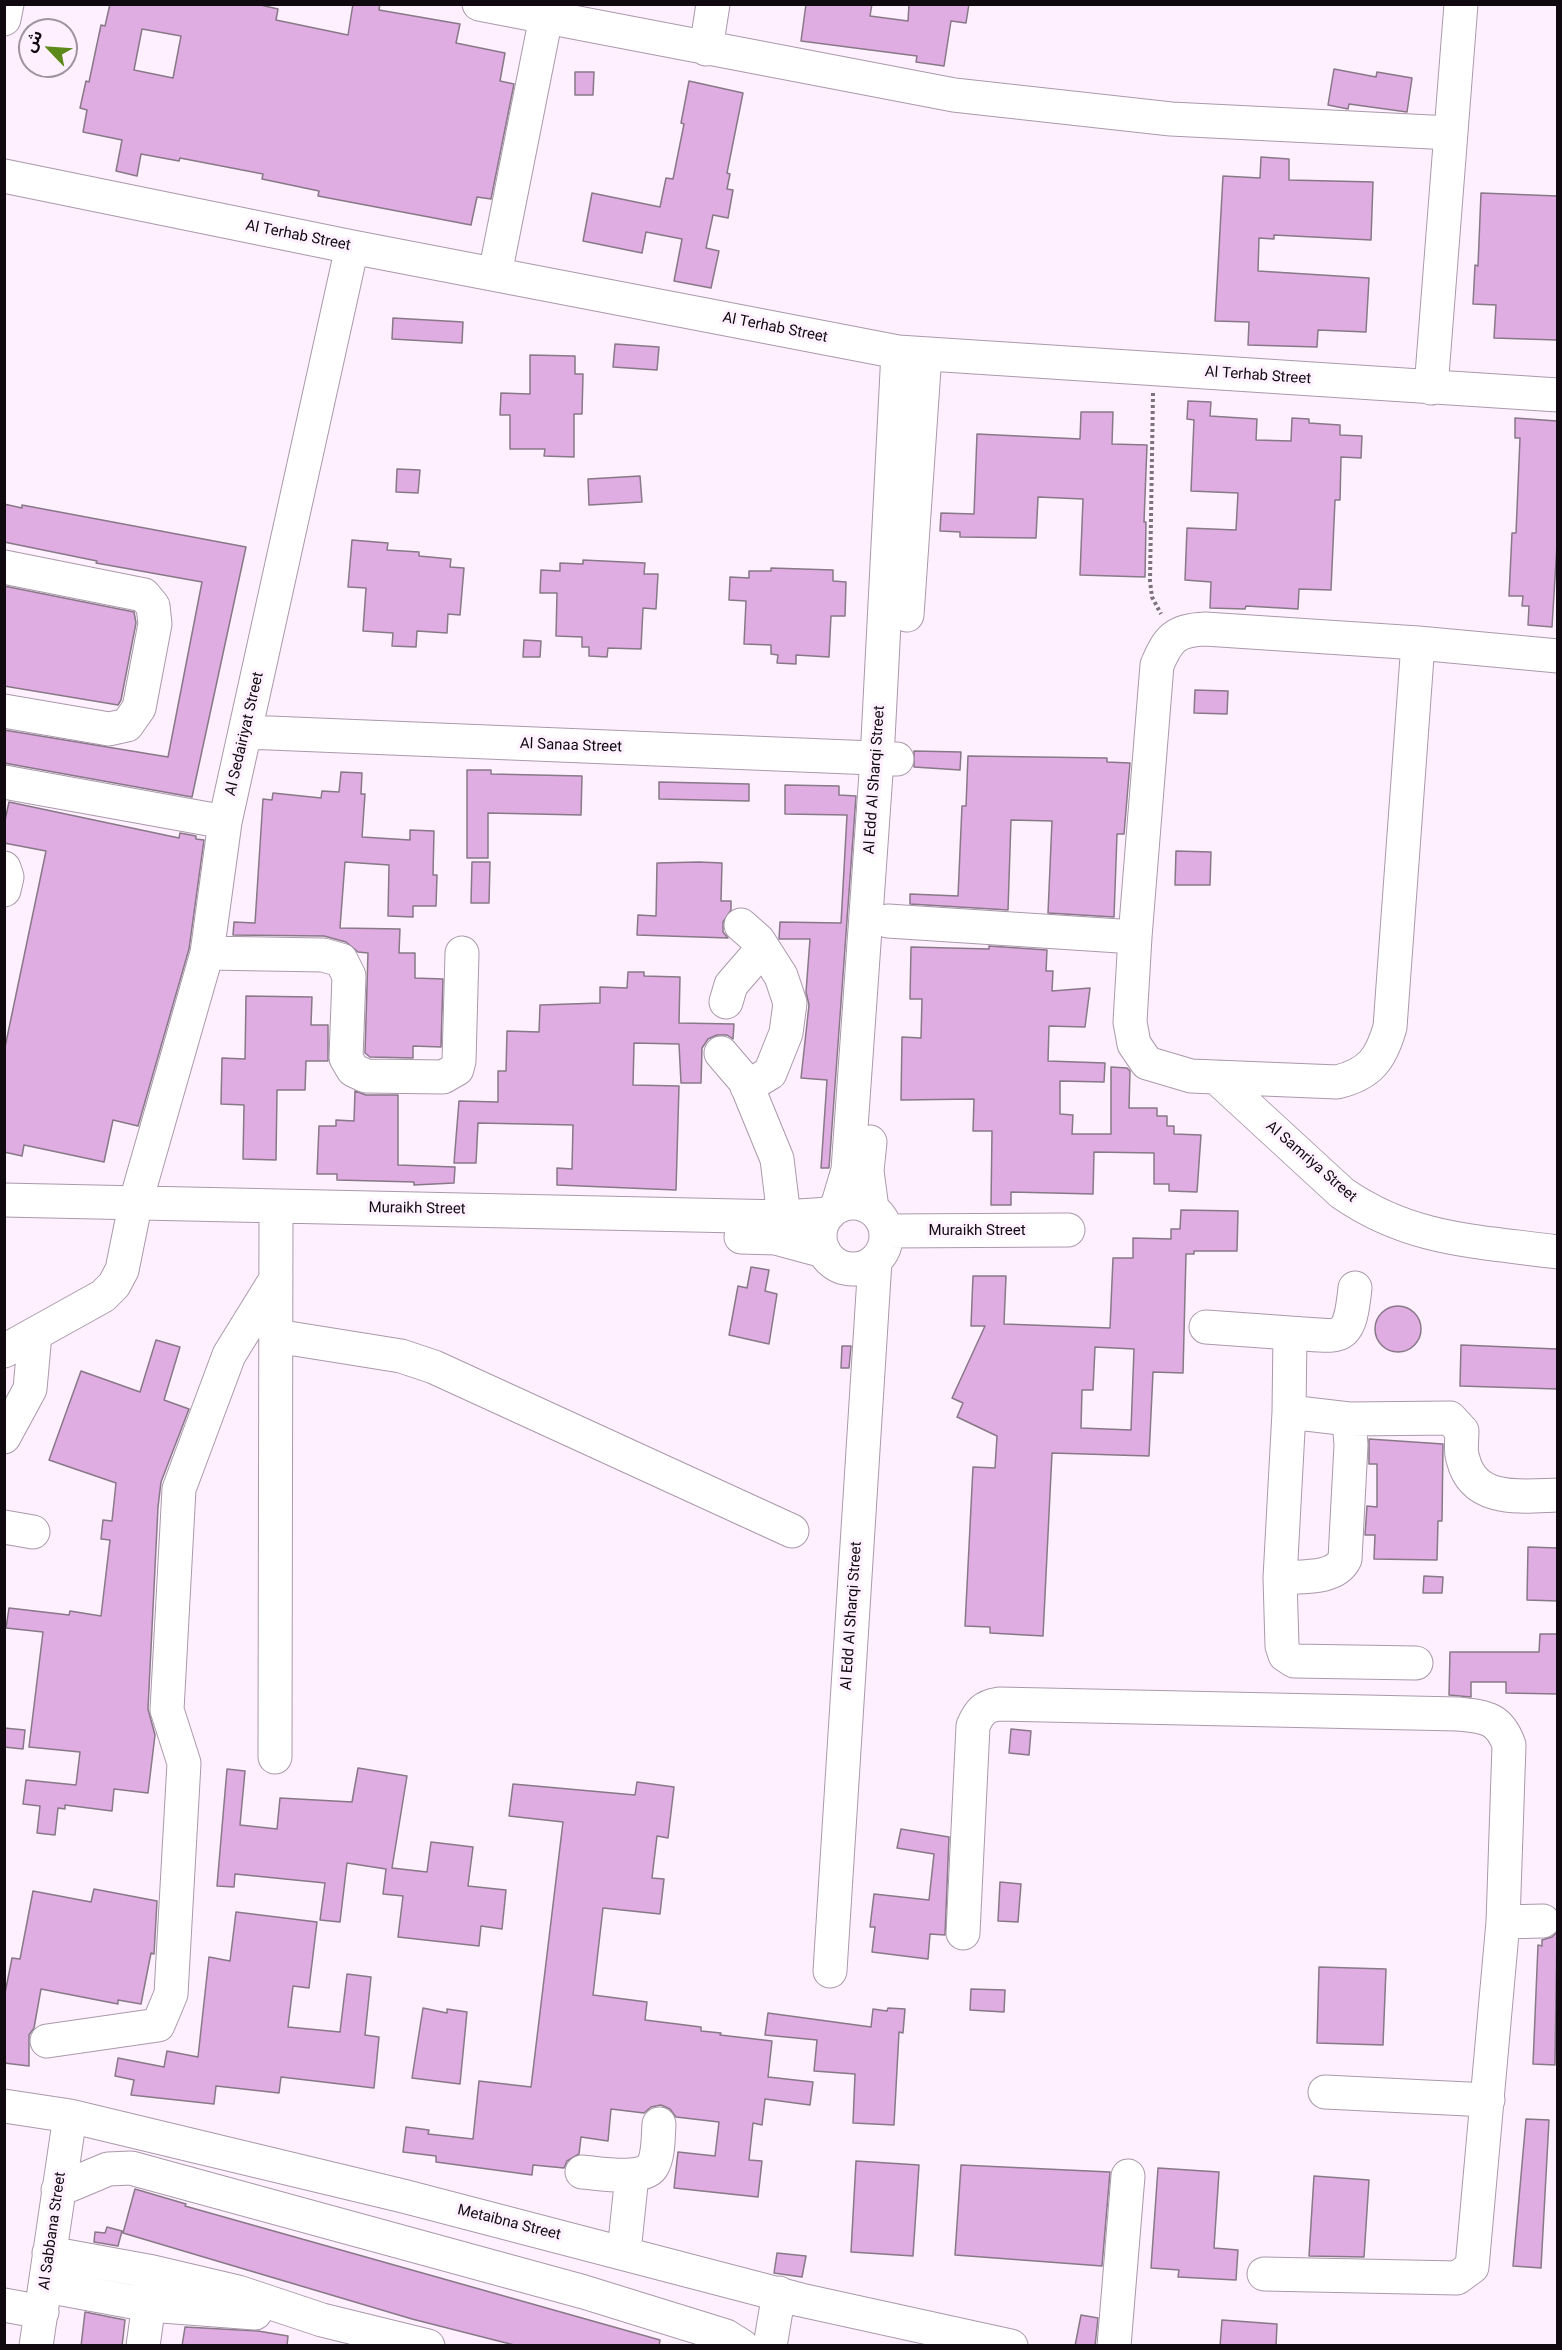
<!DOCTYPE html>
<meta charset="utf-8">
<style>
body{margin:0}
#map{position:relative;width:1562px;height:2350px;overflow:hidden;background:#fef0fe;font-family:Roboto,"Noto Sans Arabic",sans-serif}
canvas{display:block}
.frame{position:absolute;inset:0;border:6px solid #100a10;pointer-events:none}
.north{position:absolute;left:18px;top:18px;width:60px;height:60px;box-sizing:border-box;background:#fef0fe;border:2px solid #9f949f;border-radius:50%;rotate:295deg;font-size:16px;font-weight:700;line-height:24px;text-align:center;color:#100a10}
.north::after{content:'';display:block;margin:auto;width:21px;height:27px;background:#5c891a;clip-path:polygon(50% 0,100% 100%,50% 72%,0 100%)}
</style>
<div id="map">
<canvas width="1562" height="2350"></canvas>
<div class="frame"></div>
<div class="north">ش</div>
</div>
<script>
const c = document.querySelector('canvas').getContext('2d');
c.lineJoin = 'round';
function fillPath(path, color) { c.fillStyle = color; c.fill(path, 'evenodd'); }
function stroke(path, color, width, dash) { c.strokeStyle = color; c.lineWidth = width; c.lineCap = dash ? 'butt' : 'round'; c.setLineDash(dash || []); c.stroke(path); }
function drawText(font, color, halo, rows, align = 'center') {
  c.font = font + ' Roboto,sans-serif'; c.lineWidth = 6; c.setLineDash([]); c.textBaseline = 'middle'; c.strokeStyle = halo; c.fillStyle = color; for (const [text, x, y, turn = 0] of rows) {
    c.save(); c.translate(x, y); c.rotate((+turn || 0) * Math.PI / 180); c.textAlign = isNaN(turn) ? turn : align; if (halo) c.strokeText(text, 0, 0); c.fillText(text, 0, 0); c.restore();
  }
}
const building = new Path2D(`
 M110 4H256L278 9 276 20 348 35 353 4H380L379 10 460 24 456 43 505 53 500 81 514 84 491 199 477 197 471 225 318 196 319 191 262 179 263 174 180 158 179 161 141 154 137 176 116 171 122 140 83 132 87 110 80 108 86 81 89 82 101 25 105 26ZM142 29 181 36 173 78 134 70Z
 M806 4H872L870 16 908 21 909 4H969L966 23 951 21 944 66 916 62 917 56 801 41Z
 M1334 69 1376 77 1377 72 1412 78 1407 112 1349 104 1348 109 1328 105Z
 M575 72H594L593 95H575Z
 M689 81 743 93 727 173 730 174 727 189 733 190 728 218 713 215 706 248 719 251 711 288 674 281 682 239 646 232 642 253 583 241 592 193 660 207 666 178 673 179 684 124 681 123Z
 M1261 157 1289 159V180L1373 182 1371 240 1274 235V239L1259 238 1258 271 1369 278 1366 332 1318 330 1317 347 1248 345 1249 322 1215 321 1223 176 1260 178Z
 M1481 193 1557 196V340L1494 338 1496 305 1473 304 1475 265 1478 266Z
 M393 318 463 322 462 343 392 339Z
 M615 344 659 347 657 370 613 367Z
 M530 355 575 356V374H583L582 414H574V457L544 456 545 449H510V415H500L501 393 530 394Z
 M1188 401 1211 402 1210 416 1257 419 1256 440 1291 441 1292 418 1309 419V423L1340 425V435L1362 436 1361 458 1341 457 1340 500H1335L1331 590 1299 589 1298 609 1246 606 1245 609 1210 608 1211 582 1185 580 1187 528 1236 530 1238 493 1191 491 1194 420 1187 419Z
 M1081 412H1113L1112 444 1147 445 1144 522H1146L1145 577 1080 575 1083 499 1038 497 1036 538 960 537V532L940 531 941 513 974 514 977 434 1080 439Z
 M1515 418 1557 421V545L1552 627 1528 625 1529 606H1522L1523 596H1509L1512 533H1516L1520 438H1515Z
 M397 469 420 470 418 493 396 492Z
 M640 476 642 502 589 505 588 479Z
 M4 504 22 508V505L246 547 192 797 4 763V730L168 757 202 582 96 563 97 561 4 542Z
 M352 540 388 543 387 550 419 552V556L451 559 450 567 464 568 460 615 448 614 447 633 417 631 416 647 392 646 393 633 363 631 366 588 348 587Z
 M583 560 645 563 644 574H658L656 609 643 608 641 649 608 648 607 657 589 656V647H582V637L556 636 557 593H540L541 570 560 571V563L583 564Z
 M771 568 833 570V581L846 582 845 616H831L829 657 796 655V664L777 663 778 655 771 654V645L744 644 746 601 729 600 730 577 749 578V571H771Z
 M4 586 134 612 136 623 121 700 118 705 4 686Z
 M524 640 541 641 540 657H523Z
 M1195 690 1228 691 1227 714 1194 713Z
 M914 751 961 752 960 770 914 767Z
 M968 756 1107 758V762L1130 763 1124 834H1117L1114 917 1048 913 1052 821 1011 820 1008 910 910 904V894L958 896 962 806H966Z
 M467 770H491V774L582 776 581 815 488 813V858H467Z
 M341 772 362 773 361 794H365L362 837 410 840V830L434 831 433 875H437L436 906H413V917L388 916 389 865 345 862 340 928 400 929 399 953H415V978L443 979 441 1047 413 1046V1058L370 1057 365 1053 368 953 358 952 346 942 324 936 233 935 234 922 255 923 263 799 272 800 273 793 321 798 322 791 339 792Z
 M659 782 749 784V801L659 799Z
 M785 785 839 786V795L856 796 829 1168H821L827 1080 801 1078 809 1005 806 992 810 939H779L780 922 841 923 847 815 785 814Z
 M9 802 179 838 180 833 196 836V839L204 840 189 949 138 1126 113 1120 104 1162 24 1145 22 1156 4 1152V1052L46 851 4 843V825Z
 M1176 851 1211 852 1210 885H1175Z
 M472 862H490L489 903H471Z
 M699 862 722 863 721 901H731V910L723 922V932L728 938 637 935 638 915 656 916 657 863Z
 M989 946 1047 950 1046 971H1053L1052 991 1090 988 1085 1027 1049 1026 1048 1061 1105 1063 1104 1082 1060 1081V1114L1073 1115 1072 1134H1111V1067L1127 1068 1130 1071 1129 1108H1157V1116H1167V1126H1174V1134L1201 1135 1197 1192 1169 1191V1184H1154V1153L1094 1152 1093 1194 1011 1192V1205H991L992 1131H973L974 1099 901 1100 902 1037 921 1038 922 999H910L911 947 989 949Z
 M628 972H644V976L680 977 679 1023 734 1024 733 1039 727 1035H717L708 1039 702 1048 701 1083H681L679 1044 634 1043 633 1085 679 1086 676 1190 557 1185V1168L572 1169 573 1125 478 1123 476 1163H454L459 1101 498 1102V1071H506L507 1031 539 1032 540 1005 600 1003V987L627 988Z
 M246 996 312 997 311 1025H328V1061H306L305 1090H277L276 1160 243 1159 244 1105 221 1104 222 1058 245 1059Z
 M355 1091 366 1095H398V1165L455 1167 454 1183 414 1185V1182L337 1180V1174H317L319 1126H336V1120L354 1121Z
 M1181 1210 1238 1211 1237 1251H1194V1254H1186L1183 1373 1153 1372 1149 1456 1052 1453 1043 1636 990 1633V1627L965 1626 973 1467 995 1468 997 1436 957 1417 963 1403 952 1398 985 1326H971L973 1276H1006L1004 1324 1110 1328 1113 1258H1133V1238L1171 1239V1229H1180ZM1095 1347 1134 1349 1131 1430 1081 1428 1082 1390H1093Z
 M751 1267 769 1270 765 1291 777 1294 769 1344 729 1335 738 1286 747 1288Z
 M1375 1329a23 23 0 1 1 46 0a23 23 0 1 1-46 0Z
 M156 1340 180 1347 164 1400 189 1409 161 1482 158 1507 148 1709 155 1735 148 1793 114 1789 112 1811 65 1805V1809L58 1808 55 1835 37 1833 40 1806 23 1804 26 1780 76 1785 80 1752 29 1747 43 1632 6 1628 9 1608 69 1615 70 1611 101 1616 110 1540 101 1539 103 1520 112 1521 116 1483 49 1460 81 1371 140 1392Z
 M1461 1345 1557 1349V1389L1460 1386Z
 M842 1346H851L849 1368H841Z
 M1369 1439 1443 1444 1442 1521H1438L1437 1560 1374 1559 1375 1535H1365L1367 1506 1377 1507V1464H1369Z
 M1528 1547 1557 1548V1601L1527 1600Z
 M1424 1576 1443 1577 1442 1593H1423Z
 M1540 1634H1557V1694L1506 1693V1682H1471V1697L1449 1695 1450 1652H1539Z
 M4 1728 25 1730 23 1749 4 1747Z
 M1011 1729 1031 1731 1029 1755 1009 1753Z
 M358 1768 407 1776 392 1868 427 1872 431 1842 473 1847 468 1886 506 1890 502 1929 481 1926 479 1946 398 1937 403 1896 383 1894 386 1869 347 1863 340 1922 320 1920 325 1883 235 1874 234 1887 217 1886 227 1769 245 1771 240 1825 277 1829 280 1798 352 1802Z
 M637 1782 674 1787 668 1838 657 1836 652 1878 664 1879 660 1914 603 1908 593 1995 647 2002 645 2020 701 2027V2031L721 2033 720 2035 772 2041 768 2077 813 2082 810 2105 765 2099 762 2125 753 2123 749 2160 762 2161 758 2197 674 2188 678 2152 715 2156 719 2122 676 2117 670 2109 661 2105 651 2107 644 2113 611 2109 608 2141 581 2137 579 2154 567 2161 564 2168 533 2165 532 2175 436 2162V2156L403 2152 406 2127 429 2130 428 2134 473 2139 479 2081 531 2087 563 1822 509 1816 513 1784 635 1795Z
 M901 1829 949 1837 945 1935 930 1934 928 1959 872 1952 875 1927H870L874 1894 929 1900 934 1854 897 1848Z
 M1000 1882 1021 1884 1018 1922 998 1921Z
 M94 1889 157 1901 154 1954 151 1953 141 2004 118 2000V2004L41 1989 34 2028 29 2035V2066L4 2063V1998L12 1958 20 1959 33 1891 91 1902Z
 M236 1912 317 1922 309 1988 293 1986 288 2027 340 2032 347 1974 371 1977 365 2035 379 2037 374 2088 281 2077 279 2093 216 2086 214 2104 131 2095 134 2080 115 2076 118 2058 164 2067 167 2051 198 2057 209 1957 230 1961Z
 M1557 1932 1555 2065 1533 2064 1538 1945 1542 1946V1940L1552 1937Z
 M1319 1967 1386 1969 1383 2045 1317 2043Z
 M971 1989 1005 1990 1004 2012 970 2010Z
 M423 2008 447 2013V2009L467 2012 460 2084 412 2078Z
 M888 2008 905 2009 903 2033 899 2032 894 2125 853 2123 855 2074 814 2071 817 2040 765 2035 768 2013 871 2027 873 2009 887 2011Z
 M1526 2119 1549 2120 1541 2268 1513 2266Z
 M856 2161 919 2165 913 2256 851 2252Z
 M961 2165 1110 2172 1102 2266 955 2255Z
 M1158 2168 1219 2172 1214 2248 1238 2250 1236 2280 1178 2277 1179 2270 1151 2268Z
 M1314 2176 1369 2180 1364 2257 1309 2256Z
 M135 2189 186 2204 185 2206 660 2340 659 2346H518L412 2319 123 2233Z
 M107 2227 122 2231 118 2246 94 2242 95 2232 105 2233Z
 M777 2253 806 2256 802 2277 774 2273Z
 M85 2312 125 2320 122 2346H81Z
 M1081 2315 1098 2318 1095 2346H1075Z
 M1222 2320 1277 2324 1276 2346H1220Z
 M185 2327 258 2331 288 2336 287 2346H182Z`);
fillPath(building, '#dfade1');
stroke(building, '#887888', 1.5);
const minor = new Path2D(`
 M479 4 954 95 1171 119 1451 133
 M4 19 7 4
 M706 49 713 4
 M4 176 352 247 898 352 1558 395
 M495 274 546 17
 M1431 388 1461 4
 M4 567 144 595 153 606 155 624 139 708 127 725 109 729 4 711
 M907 615 925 354
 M1418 643 1390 1027C1381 1059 1370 1074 1337 1082L1191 1076 1147 1063 1134 1044 1130 1022 1135 937 1157 665C1168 639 1175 630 1205 629L1418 643 1558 656
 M246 732 897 759
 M4 782 225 822
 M4 868 7 877 4 890
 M888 921 1135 937
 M741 925 758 940 781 976 790 1003 786 1033 770 1073 747 1087
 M207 953 323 955 341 960 349 976 346 1058 353 1070 366 1076 443 1077 457 1069 459 1061 462 953
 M726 1002 731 985 763 948
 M721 1053 745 1081 777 1159 784 1217
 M1216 1077 1342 1193C1411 1241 1477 1241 1558 1252
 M870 1142 867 1171 872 1209
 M4 1200 784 1217 829 1214
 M820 1236a33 33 0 1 1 66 0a33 33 0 1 1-66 0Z
 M837 1207 848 1170 877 759 898 352
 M886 1231 1068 1230
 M741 1237 776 1238 824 1251
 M1206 1327 1290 1333
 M276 1336 401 1356 434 1367 792 1531
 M4 1351 103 1296 114 1285 122 1270 136 1201 207 953 225 822 352 247
 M1289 1412 1290 1333C1342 1336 1349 1345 1355 1288
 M4 1437 30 1389 35 1334
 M4 1527 33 1532
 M1280 1578C1301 1576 1335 1580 1345 1559L1351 1445 1349 1419
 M1416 1663 1294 1661 1285 1655 1282 1646 1280 1578 1289 1412 1349 1419 1450 1418 1462 1431C1462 1440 1460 1451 1463 1459 1474 1504 1523 1496 1558 1495
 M275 1757 276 1206
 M963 1933 973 1726C979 1712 984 1706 999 1704L1458 1714C1485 1717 1499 1717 1509 1745L1503 1922 1543 1921
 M830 1971 875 1261
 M47 2041 158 2025 171 1994 184 1763 167 1710 179 1489 229 1355 276 1279
 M1325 2092 1488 2100
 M4 2106 70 2116 403 2196 801 2300 1011 2346
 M582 2172C598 2173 642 2181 652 2167 659 2156 658 2136 659 2124
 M58 2190 108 2169 131 2168 584 2292 726 2336 742 2346
 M624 2252 632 2175
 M49 2253 153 2272 238 2292 322 2320 428 2346
 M1264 2274 1457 2278 1472 2267 1503 1922
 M46 2286 149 2305 255 2313
 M4 2305 42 2312
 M36 2346 70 2116
 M143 2346 152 2282
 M770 2346 779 2293
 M1114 2346 1128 2176`);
stroke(minor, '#aa99ab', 35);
stroke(new Path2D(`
 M1153 393 1150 581 1152 597 1161 614`), '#7c727c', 4, [3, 3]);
stroke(minor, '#fff', 33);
drawText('15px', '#100a10', '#fef0fe', [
 ["Al Terhab Street",298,236,11],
 ["Al Terhab Street",775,328,11],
 ["Al Terhab Street",1258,376,4],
 ["Al Sedairiyat Street",245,734,-77],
 ["Al Sanaa Street",571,746,2],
 ["Al Edd Al Sharqi Street",875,780,-86],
 ["Al Samriya Street",1311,1162,41],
 ["Muraikh Street",417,1209,1],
 ["Muraikh Street",977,1231],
 ["Al Edd Al Sharqi Street",852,1616,-86],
 ["Metaibna Street",509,2223,14],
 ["Al Sabbana Street",53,2231,-82]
]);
</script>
